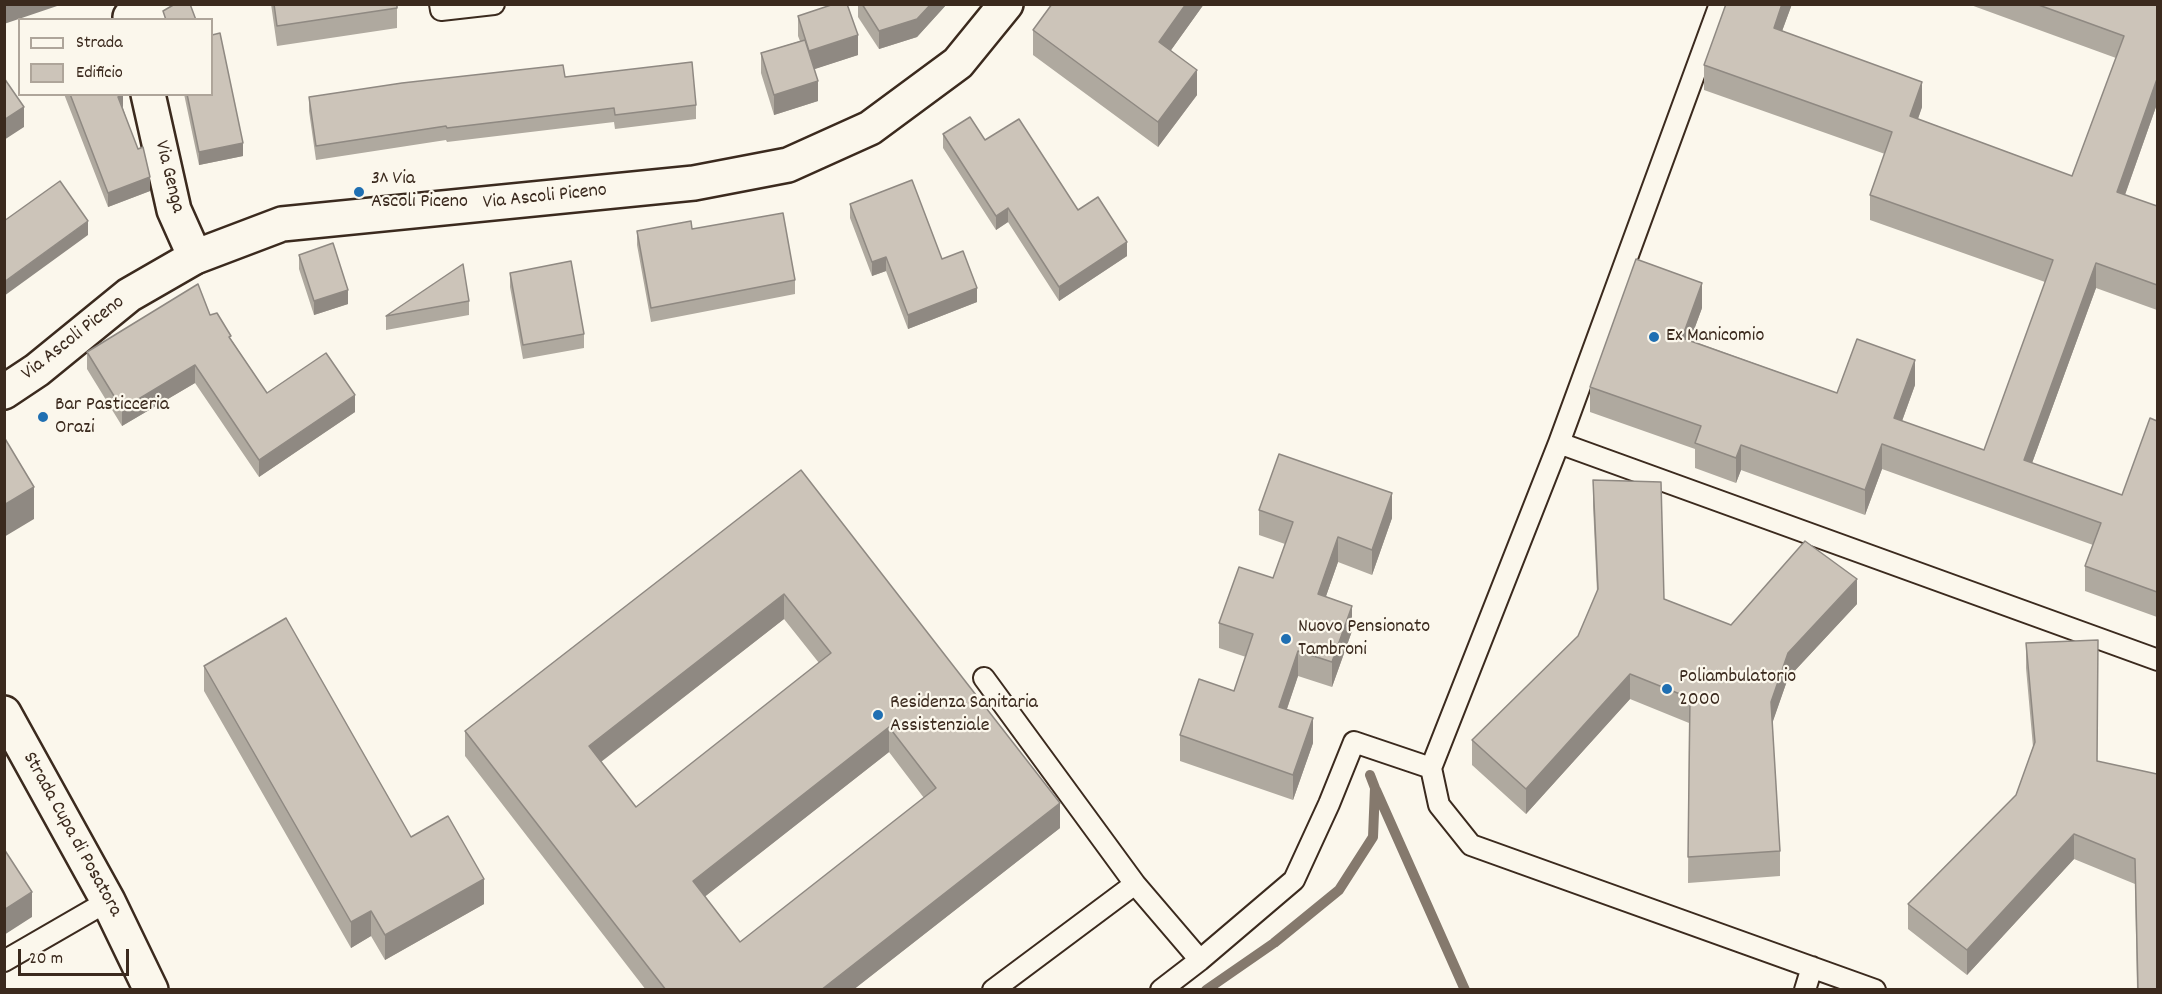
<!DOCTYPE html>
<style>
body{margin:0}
#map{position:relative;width:2162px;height:994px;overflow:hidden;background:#fbf7ec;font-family:Dekko,sans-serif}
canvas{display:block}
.frame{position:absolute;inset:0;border:6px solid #3b2a1e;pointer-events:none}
.legend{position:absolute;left:18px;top:18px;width:195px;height:78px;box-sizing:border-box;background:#fbf7ec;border:2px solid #aea59a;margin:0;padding:8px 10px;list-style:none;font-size:18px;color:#3b2a1e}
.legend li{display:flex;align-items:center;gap:12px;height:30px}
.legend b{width:30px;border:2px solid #aea59a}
.scale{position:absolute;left:18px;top:949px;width:111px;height:27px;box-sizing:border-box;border:3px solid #3b2a1e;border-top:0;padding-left:8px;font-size:18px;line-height:21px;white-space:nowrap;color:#3b2a1e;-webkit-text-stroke:4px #fbf7ec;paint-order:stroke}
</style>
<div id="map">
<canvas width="2162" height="994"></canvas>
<div class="frame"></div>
<ul class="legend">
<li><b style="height:8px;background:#fbf7ec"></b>Strada</li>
<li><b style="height:16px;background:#ccc4b9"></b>Edificio</li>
</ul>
<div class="scale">20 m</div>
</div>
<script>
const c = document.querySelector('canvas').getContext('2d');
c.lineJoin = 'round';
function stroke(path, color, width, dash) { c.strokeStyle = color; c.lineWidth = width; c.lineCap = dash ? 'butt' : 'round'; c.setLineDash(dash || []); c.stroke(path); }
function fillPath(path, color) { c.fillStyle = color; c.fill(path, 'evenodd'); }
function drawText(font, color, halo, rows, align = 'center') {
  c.font = font + ' Dekko,sans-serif'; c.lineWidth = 4.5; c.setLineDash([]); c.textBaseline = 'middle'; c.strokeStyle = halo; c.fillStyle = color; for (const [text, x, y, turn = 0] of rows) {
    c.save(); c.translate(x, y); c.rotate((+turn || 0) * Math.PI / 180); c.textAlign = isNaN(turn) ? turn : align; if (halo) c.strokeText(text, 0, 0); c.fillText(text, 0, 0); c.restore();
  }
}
stroke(new Path2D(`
 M1376 790 1465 990
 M1206 990 1274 943 1339 890 1373 837 1375 788 1370 775`), '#85796d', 10);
const lane = new Path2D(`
 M440 4 441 10 494 4
 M1720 4 1559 443 2158 660
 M1559 443 1431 768 1439 805 1471 845 1875 990
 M984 678 1135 884 1200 960
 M4 961 108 901
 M993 990 1135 884
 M1161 990 1200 960 1294 880 1329 804 1354 742 1431 768
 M1805 990 1812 967`);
const street = new Path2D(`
 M130 17 164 4
 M148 94 174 210 195 257
 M4 713 108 901 151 990`);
const secondary = new Path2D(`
 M4 392 37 370 129 295 195 257 282 224 694 183 788 165 870 128 958 63 1006 4`);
stroke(lane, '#3b2a1e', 24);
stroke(street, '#3b2a1e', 38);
stroke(secondary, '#3b2a1e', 38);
stroke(lane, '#fbf7ec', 20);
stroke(street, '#fbf7ec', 33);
stroke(secondary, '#fbf7ec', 33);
fillPath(new Path2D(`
 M271 4H397V28L277 46Z
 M858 4H947L917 37 879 49 858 17Z
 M1204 4 1171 50 1197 95 1158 147 1033 55V30Z
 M1792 4 1782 31 1922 107 1918 119 2072 176 2116 58 1968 4H2157V104L2125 195 2157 206V310L2096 288 2032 463 2122 495 2157 421V617L2085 591V566L2093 545 1882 469 1865 515 1741 470 1736 483 1695 468V449L1590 412V387L1702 308 1690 340 1837 393 1915 385 1902 421 1984 450 2045 282 1870 220V195L1885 154 1704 90V65Z
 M798 16 858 55 814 69 818 101 774 115 761 73V53L800 41 798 36Z
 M565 77 696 105V119L615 129 614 122 447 142 446 140 316 160 309 111V97Z
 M64 94H123V108L150 191 108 207Z
 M184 94H212L243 156 199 165Z
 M943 134 985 140 1078 210 1127 256 1059 301 1008 222 996 230 943 148Z
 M850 204 942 259 977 302 908 329 886 271 872 276 850 218Z
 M692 229 795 280V294L651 322 637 245V231Z
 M299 255 348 304 314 315 299 269Z
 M510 273 584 334V348L523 359 510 287Z
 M469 301V315L386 330V316Z
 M210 315 231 339 267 393 355 412 259 477 195 383 122 426 87 369V352Z
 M801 470 1060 828 853 990H646L465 756V731ZM784 619 819 663 636 807 601 762ZM889 752 924 798 740 942 705 896Z
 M1593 480 1664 599 1731 625 1857 604 1788 678 1772 723 1780 851V876L1688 883 1689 723 1630 699 1526 814 1472 765V740L1578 636 1597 592 1593 505Z
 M1259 510 1392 518 1372 575 1338 562 1326 596 1352 631 1332 687 1298 676 1287 709 1313 743 1293 800 1180 761V735L1234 691 1246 657 1219 648V623L1273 578 1285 544 1259 535Z
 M2026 643 2097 761 2157 774V990H2137L2135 884 2074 859 1967 975 1908 929V904L2016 795 2033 747 2026 668Z
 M204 666 411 837 484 904 385 960 371 936 351 948 204 691Z`), '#afa99f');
fillPath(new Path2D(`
 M4 4H63L4 24Z
 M931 4H947L917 37 879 49V31Z
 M1186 4H1204L1159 67V42Z
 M1782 4H1792L1774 53V28Z
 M858 35V55L809 71V51Z
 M1197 70V95L1158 147V122Z
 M2157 79V104L2117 217V192Z
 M818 81V101L774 115V95Z
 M1922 82V107L1910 141V116Z
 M123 94V108L118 97Z
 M24 107V127L4 140V120Z
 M243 143V156L199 165V152Z
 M150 177V191L108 207V193Z
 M1008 208V222L996 230V216Z
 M88 221V235L4 296V282Z
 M1127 242V256L1059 301V287Z
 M886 257V271L872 276V262Z
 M2096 263V288L2024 485V460Z
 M1702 283V308L1682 363V338Z
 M977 288V302L908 329V315Z
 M348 290V304L314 315V301Z
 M1915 360V385L1894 443V418Z
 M195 365V383L122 426V409Z
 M355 395V412L259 477V460Z
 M1882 444V469L1865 515V490Z
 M1741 445V470L1736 483V458Z
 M34 487V519L4 537V505Z
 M1392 493V518L1372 575V550Z
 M1338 537V562L1318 619V594Z
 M1857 579V604L1788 678 1771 727V702L1788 653Z
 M784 594V619L589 771V746Z
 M1352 606V631L1332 687V662Z
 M1298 651V676L1279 732V707Z
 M1630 674V699L1526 814V789Z
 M1313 718V743L1293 800V775Z
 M889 727V752L693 906V881Z
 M1060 803V828L853 990H821Z
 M2074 834V859L1967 975V950Z
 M484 879V904L385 960V935Z
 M32 892V917L4 935V910Z
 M371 911V936L351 948V922Z`), '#8f8982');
const building = new Path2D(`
 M175 4H190L196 20H166L163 11Z
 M274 4H397V8L277 26Z
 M834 4H847L858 35 809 51 798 16Z
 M862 4H931L917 19 879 31Z
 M1052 4H1186L1159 42 1197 70 1158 122 1033 30Z
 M1726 4H1782L1774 28 1922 82 1910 116 2072 176 2124 36 2036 4H2157V79L2117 192 2157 206V285L2096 263 2024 460 2122 495 2150 418 2157 421V592L2085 566 2101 523 1882 444 1865 490 1741 445 1736 458 1695 443 1701 426 1590 387 1636 259 1702 283 1682 338 1837 393 1857 339 1915 360 1894 418 1984 450 2053 260 1870 195 1892 132 1704 65Z
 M220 33 243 143 199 152 187 94H212V35Z
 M805 40 818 81 774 95 761 53Z
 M692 62 696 105 615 115 614 108 447 128 446 126 316 146 309 97 402 83 563 65 565 77Z
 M4 78 24 107 4 120Z
 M70 94H123L118 97 138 149 143 147 150 177 108 193Z
 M970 117 985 140 1019 119 1078 210 1098 197 1127 242 1059 287 1008 208 996 216 943 134Z
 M912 180 942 259 963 251 977 288 908 315 886 257 872 262 850 204Z
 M60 181 88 221 4 282V221Z
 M783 213 795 280 651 308 637 231 691 221 692 229Z
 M333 243 348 290 314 301 299 255Z
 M571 261 584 334 523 345 510 273Z
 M463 264 469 301 386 316Z
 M198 284 210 315 217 313 231 336 229 337 267 393 326 353 355 395 259 460 195 365 122 409 87 352Z
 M4 437 34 487 4 505Z
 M1279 454 1392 493 1372 550 1338 537 1318 594 1352 606 1332 662 1298 651 1279 707 1313 718 1293 775 1180 735 1199 679 1234 691 1253 634 1219 623 1239 567 1273 578 1293 522 1259 510Z
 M801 470 1060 803 821 990H666L465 731ZM784 594 831 653 636 807 589 746ZM889 727 936 788 740 942 693 881Z
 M1593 480 1661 482 1664 599 1731 625 1805 541 1857 579 1788 653 1771 702 1780 851 1688 857 1690 698 1630 674 1526 789 1472 740 1578 636 1598 589Z
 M286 618 411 837 448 816 484 879 385 935 371 911 351 922 204 666Z
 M2098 640 2097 761 2157 774V990H2138L2135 859 2074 834 1967 950 1908 904 2016 795 2035 742 2026 643Z
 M4 849 32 892 4 910Z`);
fillPath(building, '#ccc4b9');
stroke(building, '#8f8982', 1.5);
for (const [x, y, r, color] of [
 [359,192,6,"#1f6fb2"],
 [1654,337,6,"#1f6fb2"],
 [43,417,6,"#1f6fb2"],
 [1286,639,6,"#1f6fb2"],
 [1667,689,6,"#1f6fb2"],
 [878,715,6,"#1f6fb2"]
]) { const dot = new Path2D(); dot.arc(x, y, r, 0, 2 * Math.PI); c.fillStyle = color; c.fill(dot); stroke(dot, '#fbf7ec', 2); }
drawText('20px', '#3b2a1e', '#fbf7ec', [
 ["Via Genga",168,177,76],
 ["Via Ascoli Piceno",545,198,-6],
 ["Via Ascoli Piceno",74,339,-38],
 ["Strada Cupa di Posatora",71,835,61]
]);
drawText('20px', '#3b2a1e', '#fbf7ec', [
 ["3^ Via",371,180],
 ["Ascoli Piceno",371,203],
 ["Ex Manicomio",1666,337],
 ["Bar Pasticceria",55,406],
 ["Orazi",55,429],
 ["Nuovo Pensionato",1298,628],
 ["Tambroni",1298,651],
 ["Poliambulatorio",1679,678],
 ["2000",1679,701],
 ["Residenza Sanitaria",890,704],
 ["Assistenziale",890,727]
], 'left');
</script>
